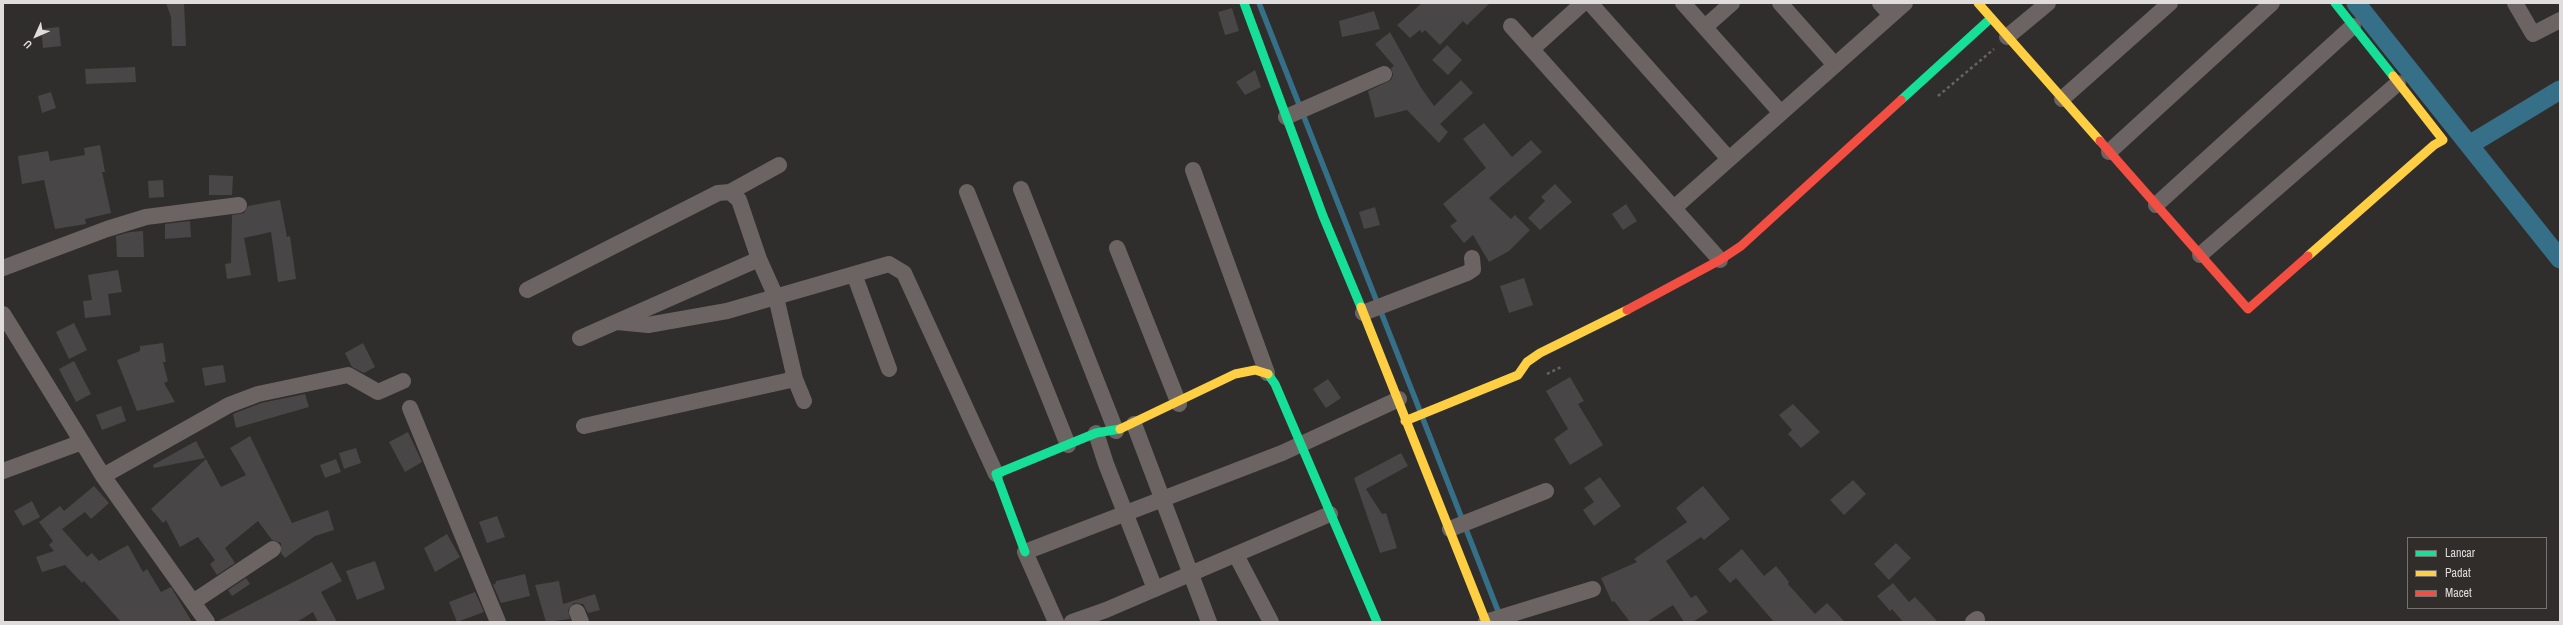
<!DOCTYPE html>
<style>
body{margin:0}
#map{position:relative;width:2563px;height:625px;overflow:hidden;background:#302e2c;font-family:"Archivo Narrow",sans-serif}
canvas{display:block}
.frame{position:absolute;inset:0;border:4px solid #dfdcdb;pointer-events:none}
.legend{position:absolute;left:2407px;top:537px;width:140px;height:72px;box-sizing:border-box;background:#312d2b;border:1px solid #777371;margin:0;padding:5px 7px;list-style:none;font-size:12px;color:#dfdcdb}
.legend li{display:flex;align-items:center;gap:8px;height:20px}
.legend b{width:20px;border:1px solid #777371}
.north{position:absolute;left:16px;top:16px;width:40px;height:40px;-webkit-text-stroke:3px #312d2b;paint-order:stroke;rotate:225deg;font-size:11px;font-weight:700;line-height:16px;text-align:center;color:#dfdcdb}
.north::after{content:'';display:block;margin:auto;width:14px;height:18px;background:#dfdcdb;clip-path:polygon(50% 0,100% 100%,50% 72%,0 100%)}
</style>
<div id="map">
<canvas width="2563" height="625"></canvas>
<div class="frame"></div>
<ul class="legend">
<li><b style="height:5px;background:#16e098"></b>Lancar</li>
<li><b style="height:5px;background:#ffcf43"></b>Padat</li>
<li><b style="height:5px;background:#f24e42"></b>Macet</li>
</ul>
<div class="north">U</div>
</div>
<script>
const c = document.querySelector('canvas').getContext('2d');
c.lineJoin = 'round';
function stroke(path, color, width, dash) { c.strokeStyle = color; c.lineWidth = width; c.lineCap = dash ? 'butt' : 'round'; c.setLineDash(dash || []); c.stroke(path); }
function fillPath(path, color) { c.fillStyle = color; c.fill(path, 'evenodd'); }
stroke(new Path2D(`
 M1259 3 1420 411
 M1423 419 1500 616`), '#357088', 5.5);
stroke(new Path2D(`
 M2356 3 2560 259
 M2469 145 2560 90`), '#357088', 19);
fillPath(new Path2D(`
 M166 3H184L186 46H172L171 17Z
 M1422 3H1490L1467 25 1463 21 1440 45 1425 30 1422 33 1420 30 1410 38 1397 25Z
 M1232 8 1239 31 1225 35 1218 12Z
 M1374 11 1380 29 1342 37 1339 21Z
 M59 27 61 46 43 48 41 29Z
 M1390 32 1420 86 1434 106 1461 80 1473 93 1440 124 1448 132 1439 143 1407 110 1375 118 1368 91 1391 80 1393 75 1391 68 1394 66 1375 44Z
 M1447 45 1462 60 1448 75 1432 60Z
 M135 67 136 82 86 84 85 69Z
 M1255 70 1261 87 1245 95 1236 82Z
 M51 92 56 108 42 113 38 96Z
 M1484 123 1512 157 1531 140 1542 152 1489 198 1511 219 1515 215 1530 230 1509 251 1489 262 1473 235 1464 243 1450 226 1457 221 1443 204 1486 168 1463 139Z
 M100 145 105 172H102L111 213 85 219 86 224 55 229 44 180 22 184 18 156 48 151 50 161 85 155 84 148Z
 M209 175 233 176 232 195H209Z
 M163 180 164 197 149 198 148 181Z
 M1555 184 1572 202 1540 230 1528 218 1545 201 1541 197Z
 M280 200 287 237 290 236 296 279 278 282 271 232 244 238 251 275 227 279 225 264 231 263 232 215 244 213 248 206Z
 M1626 204 1637 221 1623 230 1612 214Z
 M1375 207 1380 225 1364 229 1359 212Z
 M190 221 191 237 165 239V224Z
 M143 231 144 257H117L116 236 130 232Z
 M118 270 122 292 108 294 111 315 85 318 83 301 92 300 88 275Z
 M1524 278 1533 305 1509 313 1500 286Z
 M74 323 87 350 69 359 56 332Z
 M163 343 166 362H163L168 381 164 383 175 402 137 411 117 360 140 351V346Z
 M363 343 375 367 364 373 352 367 345 353Z
 M74 361 91 394 76 402 59 369Z
 M223 365 226 382 205 386 202 368Z
 M1570 377 1584 401 1578 404 1603 445 1570 465 1554 439 1568 429 1546 391Z
 M1328 379 1341 398 1326 408 1313 389Z
 M305 394 309 407 236 428 233 414 261 403Z
 M1793 404 1820 432 1801 448 1788 434 1792 430 1779 415Z
 M121 406 126 421 102 430 96 415Z
 M408 432 422 462 405 472 389 442Z
 M250 436 292 523 328 510 334 530 315 536 285 558 281 553V543L272 540 258 521 225 548 235 563 217 575 210 564 215 560 198 537 180 547 166 520 163 523 151 509 206 459 221 487 246 475 230 448Z
 M196 441 205 458 154 468 153 465Z
 M356 448 361 463 344 469 339 453Z
 M1401 453 1408 466 1366 489 1382 514 1386 513 1397 548 1380 553 1354 478Z
 M336 459 341 472 325 478 320 465Z
 M1600 477 1621 506 1594 526 1583 510 1594 502 1584 488Z
 M1853 480 1866 494 1844 515 1830 500Z
 M94 486 109 503 91 519 85 512 62 529 87 557 92 553 99 561 128 545 143 572 147 569 161 592 171 587 192 622H121L84 581 82 583 65 565 42 572 36 557 54 551 49 545 53 541 39 522 60 506 64 511Z
 M1703 486 1730 519 1704 540 1701 537 1666 561 1691 598 1696 595 1708 612 1693 622H1684L1673 605 1647 622H1630L1614 601 1612 602 1601 578 1637 562 1634 559 1687 522 1676 508Z
 M32 501 40 517 23 526 14 511Z
 M497 516 505 537 487 543 479 522Z
 M447 534 460 557 435 572 424 548Z
 M1896 543 1911 558 1889 580 1874 564Z
 M1742 549 1764 576 1776 566 1789 582 1788 584 1815 614 1827 603 1845 622H1774L1736 578 1730 583 1718 569Z
 M375 561 385 589 357 600 346 571Z
 M332 562 342 581 321 592 337 622H318L313 612 297 622H216Z
 M525 574 530 596 501 603 493 585 496 583V581Z
 M246 578 250 584 232 596 228 590Z
 M559 581 563 604 595 594 600 610 588 613 583 604 574 603 568 610 570 619 546 622 535 585Z
 M1893 583 1909 602 1915 597 1938 622H1903L1892 609 1890 611 1877 596Z
 M475 592 484 612 457 622 449 602Z`), '#484646');
stroke(new Path2D(`
 M1938 96 1994 49
 M1547 374 1561 367`), '#696463', 2.5, [3, 3]);
stroke(new Path2D(`
 M1590 3 1729 159
 M1683 3 1781 113
 M1780 3 1835 65
 M1880 3 1891 15
 M2515 3 2533 34 2560 20
 M1511 26 1720 260
 M1705 27 1732 3
 M2007 37 2048 3
 M1532 49 1583 3
 M2062 99 2170 3
 M1286 117 1384 74
 M2109 152 2272 3
 M1193 170 1267 373
 M1021 189 1116 431
 M730 192 779 165
 M967 192 1068 445
 M2156 205 2353 26
 M1674 208 1905 3
 M1117 248 1179 404
 M2200 255 2398 83
 M3 268 107 229 146 217 239 205
 M854 274 889 369
 M527 290 718 193 730 192 739 200 759 259 776 297 795 379 804 401
 M1363 313 1467 273 1473 269 1472 258
 M3 314 103 476 207 622
 M617 322 648 325 727 311 889 264 904 273 996 474
 M580 338 759 259
 M410 408 498 622
 M1134 424 1209 622
 M584 426 795 379
 M1096 433 1106 464 1155 589
 M3 471 82 442
 M103 476 229 405 258 394 348 375 378 392 403 381
 M1450 529 1546 491
 M1236 555 1271 622
 M193 602 273 549
 M577 612 581 622
 M1056 622 1025 552 1282 453 1399 399
 M1072 622 1106 610 1330 514
 M1486 622 1593 589
 M1973 622 1977 619`), '#6b6463', 16);
stroke(new Path2D(`
 M1244 3 1323 216 1361 307
 M2335 3 2393 76
 M1901 100 1991 18
 M1268 374 1275 384 1377 622
 M1025 552 996 474 1096 433 1120 429`), '#16e098', 9);
stroke(new Path2D(`
 M1978 3 2100 141
 M2308 256 2434 145 2443 140 2393 76
 M1361 307 1486 622
 M1405 421 1518 375 1527 362 1540 353 1627 310
 M1120 429 1235 374 1255 370 1268 374`), '#ffcf43', 9);
stroke(new Path2D(`
 M2100 141 2248 309 2308 256
 M1627 310 1720 260 1741 246 1901 100`), '#f24e42', 9);
</script>
